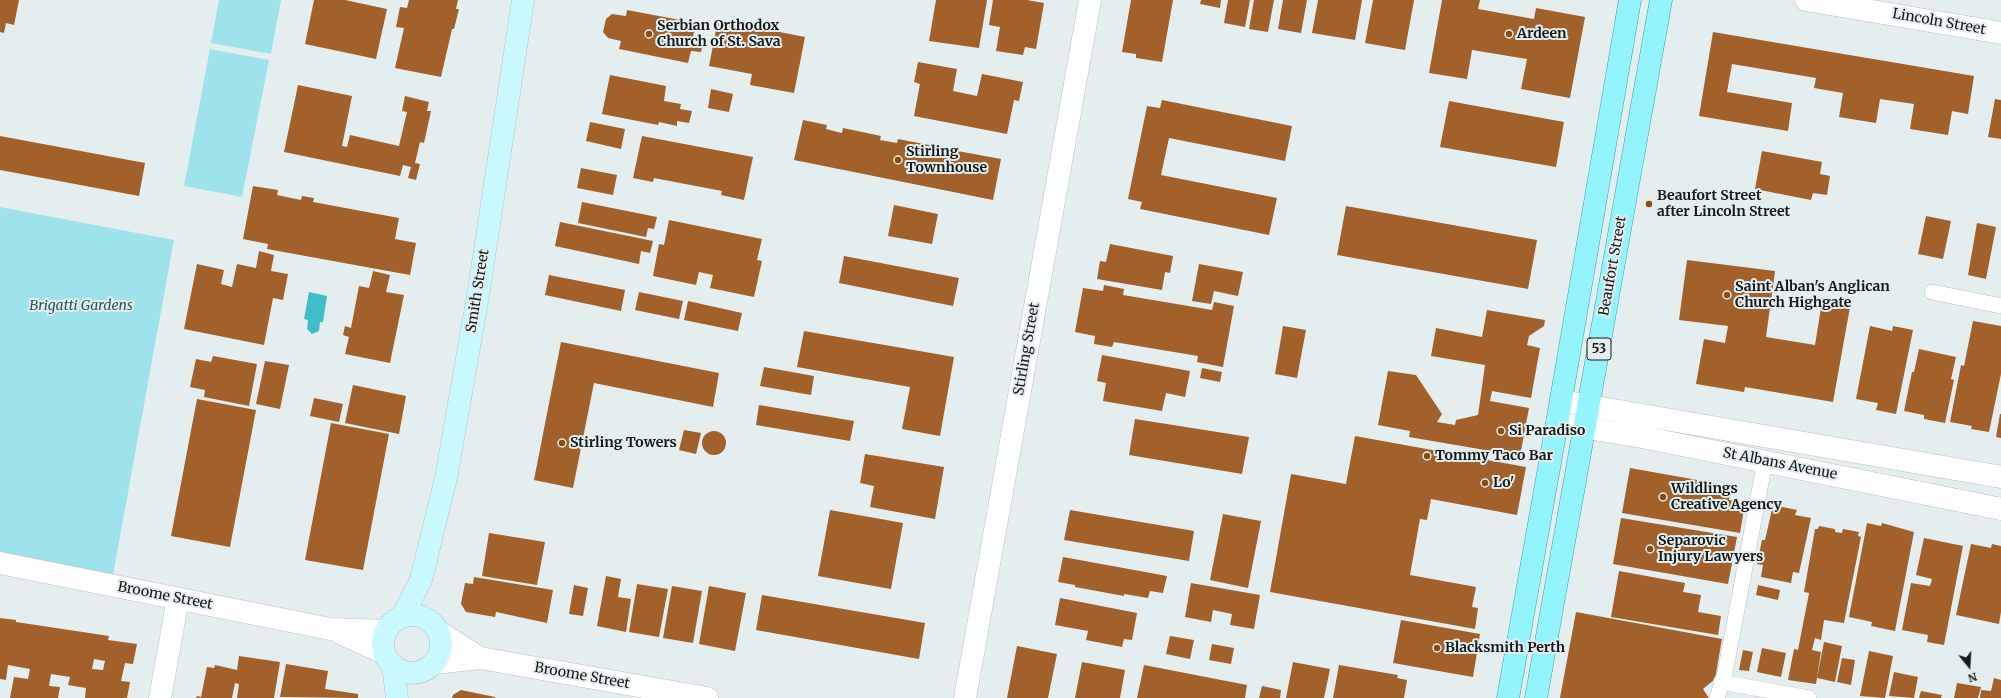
<!DOCTYPE html>
<style>
body{margin:0}
#map{position:relative;width:2001px;height:698px;overflow:hidden;background:#e4eeef;font-family:Merriweather,serif}
canvas{display:block}
.north{position:absolute;left:1949px;top:646px;width:40px;height:40px;-webkit-text-stroke:3px #e4eeef;paint-order:stroke;rotate:162deg;font-size:11px;font-weight:700;line-height:16px;text-align:center;color:#161a1a}
.north::after{content:'';display:block;margin:auto;width:14px;height:18px;background:#161a1a;clip-path:polygon(50% 0,100% 100%,50% 72%,0 100%)}
</style>
<div id="map">
<canvas width="2001" height="698"></canvas>
<div class="north">N</div>
</div>
<script>
const c = document.querySelector('canvas').getContext('2d');
c.lineJoin = 'round';
function fillPath(path, color) { c.fillStyle = color; c.fill(path, 'evenodd'); }
function stroke(path, color, width, dash) { c.strokeStyle = color; c.lineWidth = width; c.lineCap = dash ? 'butt' : 'round'; c.setLineDash(dash || []); c.stroke(path); }
function drawText(font, color, halo, rows, align = 'center') {
  c.font = font + ' Merriweather,serif'; c.lineWidth = 4; c.setLineDash([]); c.textBaseline = 'middle'; c.strokeStyle = halo; c.fillStyle = color; for (const [text, x, y, turn = 0] of rows) {
    c.save(); c.translate(x, y); c.rotate((+turn || 0) * Math.PI / 180); c.textAlign = isNaN(turn) ? turn : align; if (halo) c.strokeText(text, 0, 0); c.fillText(text, 0, 0); c.restore();
  }
}
fillPath(new Path2D(`
 M219 0H281L271 54 211 43Z
 M210 49 269 60 242 197 184 186Z
 M0 207 174 240 111 586 0 563Z`), '#9ee3eb');
fillPath(new Path2D(`
 M309 292 327 296 323 322H320L319 331 312 334 307 329 308 320 304 319Z`), '#40bdca');
fillPath(new Path2D(`
 M0 0H19L14 25 6 23 4 33 0 32Z
 M314 0H345L387 9 376 59 305 44Z
 M409 0H458L456 9H459L454 29H452L441 77 395 68 404 28 396 27 400 7 407 8Z
 M936 0H987L979 48 929 41Z
 M993 0H1027L1044 3 1036 49 1025 47 1023 55 996 51 1000 27 989 25Z
 M1131 0H1173L1162 62 1136 58V54L1122 52Z
 M1201 0H1221L1220 8 1200 4Z
 M1228 0H1250L1245 27 1224 23Z
 M1254 0H1274L1268 32 1249 29Z
 M1283 0H1307L1301 33 1278 29Z
 M1318 0H1362L1355 40 1312 33Z
 M1373 0H1414L1405 50 1365 43Z
 M1442 0H1480L1478 9 1534 19 1536 8 1585 17 1570 98 1521 89 1527 59 1472 50 1467 79 1429 73Z
 M627 10 696 23 693 37 704 38 701 52 691 51 688 63 619 49 621 41 608 38 603 32 606 19 612 14 626 16Z
 M718 20 805 37 794 93 750 85 752 74 709 66Z
 M1713 32 1974 76 1968 114 1952 111 1948 135 1910 129 1914 104 1880 99 1876 123 1839 117 1843 93 1814 88 1816 78 1732 64 1727 92 1792 103 1788 131 1699 116Z
 M918 62 957 69 953 91 977 96 982 74 1023 82 1019 101 1014 100 1007 134 914 116 920 84 914 82Z
 M610 75 666 86 664 101 681 104 680 109 692 111 689 123 677 121V126L659 122 658 125 602 114Z
 M298 85 352 96 342 146 347 147 350 135 399 146 407 112 402 111 405 96 429 102 427 111H431L424 143 420 142 415 163 420 164 416 180 408 178 411 167 403 165 400 176 284 152Z
 M711 89 733 94 729 112 708 108Z
 M1995 99 2001 100V139L1988 137Z
 M1162 100 1292 126 1285 161 1169 138 1161 175 1277 198 1269 235 1140 209 1142 202 1128 199 1147 106 1160 108Z
 M1449 101 1564 122 1556 167 1440 147Z
 M803 120 827 125 826 129 842 133 843 128 881 136 880 140 897 143 898 139 934 146 933 150 952 154V150L1001 159 993 200 794 160Z
 M590 122 625 129 621 149 586 141Z
 M0 136 145 163 139 196 0 170Z
 M642 136 753 157 744 200 721 195 722 191 654 178 653 182 633 178Z
 M1762 151 1822 162 1820 174 1830 176 1827 195 1813 193 1811 200 1755 189Z
 M581 168 617 175 613 195 577 188Z
 M253 186 278 190 277 195 301 200 302 196 314 198 313 202 399 218 395 239 416 243 410 275 267 249 268 244 243 239Z
 M582 202 657 217 654 229 648 228 646 237 578 223Z
 M894 205 938 214 932 244 888 236Z
 M1346 206 1537 240 1528 289 1337 255Z
 M1926 216 1951 221 1943 259 1918 254Z
 M669 220 762 239 757 260 762 261 754 297 710 288 713 275 699 272 696 285 653 276 659 244 664 245Z
 M560 222 653 241 650 253 641 251 639 264 555 246Z
 M1977 223 1996 227 1986 279 1968 275Z
 M1110 244 1173 256 1170 273 1165 272 1162 290 1097 279 1100 261 1106 262Z
 M259 251 274 255 271 271 288 274 283 300 273 298 264 345 184 329 197 264 224 270 221 284 232 287 237 264 256 268Z
 M844 256 959 278 953 306 839 283Z
 M1687 260 1775 271 1766 337 1815 345 1822 302 1850 307 1833 402 1745 387 1744 392 1696 384 1704 339 1725 343 1728 326 1679 320Z
 M1199 264 1243 272 1238 296 1214 291 1211 304 1192 301Z
 M373 271 390 275 386 292 404 295 390 363 345 354 349 337 343 335 345 326 351 328 359 286 369 288Z
 M549 275 625 290 621 311 545 295Z
 M1104 285 1124 289 1123 295 1212 310 1214 302 1234 306 1223 367 1197 362 1198 356 1114 342 1112 347 1094 344 1095 336 1075 332 1083 288 1103 291Z
 M639 292 683 301 679 319 635 310Z
 M688 301 742 313 738 331 684 320Z
 M1487 310 1545 320 1544 326 1529 336 1527 345 1540 348 1531 398 1492 391 1490 401 1529 408 1520 456 1409 437 1410 431 1378 425 1388 371 1416 375 1442 414 1437 422 1455 425 1456 420 1478 415 1485 365 1431 356 1436 328 1482 337Z
 M1973 321 2001 326V374L1989 432 1971 429 1972 426 1950 422 1961 365 1964 366Z
 M1283 326 1306 330 1297 378 1275 374Z
 M1870 326 1892 331 1893 326 1913 330 1896 414 1876 410 1878 403 1856 399Z
 M804 331 954 357 940 436 902 429 910 387 797 367Z
 M561 342 719 373 713 407 594 383 573 488 534 480Z
 M1919 349 1956 357 1951 379 1954 380 1945 423 1924 419V415L1904 411 1912 372H1914Z
 M1102 355 1190 371 1185 397 1166 393 1162 411 1103 401 1106 383 1097 381Z
 M213 356 257 364 249 406 204 397 205 390 190 387 196 359 211 362Z
 M265 361 289 365 280 409 256 404Z
 M764 367 814 376 811 395 760 386Z
 M1202 368 1222 372 1220 382 1200 378Z
 M353 385 406 396 399 434 345 423Z
 M314 398 343 404 339 422 310 416Z
 M197 399 256 410 230 547 171 536Z
 M759 405 854 421 850 441 756 425Z
 M2000 414H2001V438L1996 437Z
 M1135 419 1249 437 1242 474 1129 455Z
 M331 423 389 434 363 570 305 560Z
 M684 430 701 433 696 454 679 450Z
 M702 443a12 12 0 1 1 24 0a12 12 0 1 1-24 0Z
 M1355 436 1526 467 1517 515 1431 499 1427 520 1420 519 1410 575 1476 587 1472 607 1478 608 1475 629 1270 592 1291 474 1346 484Z
 M865 454 944 467 935 519 870 507 874 486 860 483Z
 M1630 468 1731 486 1729 500 1745 503 1740 533 1622 513Z
 M1773 505 1797 510 1795 515 1811 518 1799 573 1793 572 1791 583 1761 577 1763 565 1757 564 1762 540H1765Z
 M830 510 903 523 891 589 818 576Z
 M1070 510 1194 531 1189 561 1064 540Z
 M1223 514 1261 521 1248 588 1210 580Z
 M1621 518 1737 537 1728 584 1613 564Z
 M1867 523 1881 526 1882 523 1914 532 1895 631 1871 626 1872 622 1849 617Z
 M1819 526 1835 529V532L1842 533 1843 529 1859 532 1858 536 1861 537 1844 623 1824 620 1821 640 1815 638 1812 650 1821 652 1816 684 1788 680 1794 649 1798 650 1809 593 1804 592 1815 529H1818Z
 M489 533 545 542 537 585 482 576Z
 M1924 538 1963 546 1944 645 1927 642 1928 635 1902 630 1911 583 1930 586 1932 579 1916 575Z
 M1971 544 1991 548 1992 544 2001 546V612L1999 624 1956 615Z
 M1063 557 1167 576 1163 593 1150 591 1148 598 1124 594V596L1075 587V585L1058 582Z
 M1619 571 1685 583 1683 592 1701 595 1698 612 1721 616 1718 635 1611 617Z
 M606 576 621 579 618 597 631 599 626 632 597 626Z
 M474 577 553 590 547 623 496 612 495 617 466 612 461 604 465 583 473 584Z
 M1191 583 1260 595 1254 629 1230 625 1232 614 1213 610 1211 622 1185 617Z
 M637 584 668 589 659 637 629 632Z
 M574 585 588 588 583 616 569 614Z
 M1758 585 1780 590 1778 600 1756 595Z
 M672 586 702 591 693 643 663 638Z
 M709 586 746 593 735 651 699 644Z
 M762 595 925 623 919 659 756 630Z
 M1060 598 1137 613 1132 640 1124 639 1122 647 1086 640 1088 631 1055 625Z
 M1576 612 1722 639 1715 679 1703 689 1709 698H1560Z
 M0 618 16 620V622L109 636 108 640 137 644 133 664 125 663 121 681 130 682 127 698H85L86 688 68 685 70 677 51 674 49 686 60 687 58 698H10L14 677 28 679 30 669 8 665 6 680 0 679ZM94 659 105 661 103 670 92 669Z
 M1401 620 1480 634 1473 677 1393 663Z
 M1170 636 1194 640 1190 659 1166 654Z
 M1824 642 1842 646 1835 682 1817 678Z
 M1212 644 1234 648 1231 664 1209 660Z
 M1017 646 1057 654 1048 698H1007Z
 M1762 648 1786 653 1781 677 1757 672Z
 M1743 650 1753 652 1749 671 1739 670Z
 M1869 651 1893 656 1885 698 1860 696Z
 M239 656 280 662 274 698H237L239 684 235 683 232 698H196L197 696 201 697 207 667 214 668 215 665 237 670Z
 M1842 658 1855 660 1851 685 1837 682Z
 M1082 662 1125 670 1120 698H1075Z
 M1293 662 1330 669 1324 698H1286Z
 M286 664 328 671 325 689 358 694V698L280 697Z
 M1144 665 1247 685 1245 698H1137Z
 M1339 665 1398 675 1397 678 1407 680 1404 698H1333Z
 M1894 672 1918 677 1914 698 1889 696Z
 M1994 678 2001 680V698H1980L1981 690 1991 691Z
 M1957 683 1981 687 1978 698H1954Z
 M1262 686 1281 690 1280 698H1259Z
 M461 690 495 697V698H452L453 695Z
 M1921 691 1942 695 1941 698H1919Z`), '#a2612b');
const lane = new Path2D(`
 M1932 292 2001 306
 M1721 682 1809 698
 M1717 698 1725 673 1765 461`);
const street = new Path2D(`
 M1806 0 2001 33
 M1561 401 2001 477
 M1557 423 1642 437 2001 509
 M0 563 330 629 386 631
 M439 632 480 658
 M340 633 384 653
 M434 663 480 658 707 698
 M160 698 178 599
 M965 698 1090 0`);
const secondary = new Path2D(`
 M383 644a29 29 0 1 1 58 0a29 29 0 1 1-58 0Z
 M402 617 421 580 446 478 478 296 523 0
 M393 665 397 698`);
const primary = new Path2D(`
 M1508 698 1557 423 1630 0
 M1536 698 1661 0`);
stroke(lane, '#b7c1c2', 16);
stroke(street, '#b7c1c2', 23);
stroke(secondary, '#b7c1c2', 23);
stroke(primary, '#38a2ad', 23);
stroke(lane, '#fff', 15);
stroke(street, '#fff', 22);
stroke(secondary, '#c9f9fe', 22);
stroke(primary, '#93f4fd', 22);
for (const [x, y, r, color] of [
 [649,34,4,"#8b4c12"],
 [1509,34,4,"#8b4c12"],
 [898,160,4,"#8b4c12"],
 [1649,204,4,"#8b4c12"],
 [1727,295,4,"#8b4c12"],
 [1501,431,4,"#8b4c12"],
 [562,443,4,"#8b4c12"],
 [1427,456,4,"#8b4c12"],
 [1485,483,4,"#8b4c12"],
 [1663,497,4,"#8b4c12"],
 [1650,549,4,"#8b4c12"],
 [1437,648,4,"#8b4c12"]
]) { const dot = new Path2D(); dot.arc(x, y, r, 0, 2 * Math.PI); c.fillStyle = color; c.fill(dot); stroke(dot, '#e4eeef', 1.5); }
for (const [x, y, w] of [
 [1599,349,24]
]) { const box = new Path2D(); box.roundRect(x - w / 2, y - 11, w, 22, 3); c.fillStyle = '#e4eeef'; c.fill(box); stroke(box, '#161a1a', 1); }
drawText('bold 13px', '#161a1a', null, [
 ["53",1599,349]
]);
drawText('14px', '#161a1a', '#e4eeef', [
 ["Lincoln Street",1939,22,10],
 ["Beaufort Street",1613,266,-80],
 ["Smith Street",478,291,-81],
 ["Stirling Street",1027,349,-80],
 ["St Albans Avenue",1780,464,11],
 ["Broome Street",165,596,11],
 ["Broome Street",582,676,10]
]);
drawText('bold 14px', '#161a1a', '#e4eeef', [
 ["Serbian Orthodox",657,26],
 ["Church of St. Sava",657,42],
 ["Ardeen",1517,34],
 ["Stirling",906,152],
 ["Townhouse",906,168],
 ["Beaufort Street",1657,196],
 ["after Lincoln Street",1657,212],
 ["Saint Alban's Anglican",1735,287],
 ["Church Highgate",1735,303],
 ["Si Paradiso",1509,431],
 ["Stirling Towers",570,443],
 ["Tommy Taco Bar",1435,456],
 ["Lo'",1493,483],
 ["Wildlings",1671,489],
 ["Creative Agency",1671,505],
 ["Separovic",1658,541],
 ["Injury Lawyers",1658,557],
 ["Blacksmith Perth",1445,648]
], 'left');
drawText('italic 14px', '#25595e', '#e4eeef', [
 ["Brigatti Gardens",81,306]
]);
</script>
